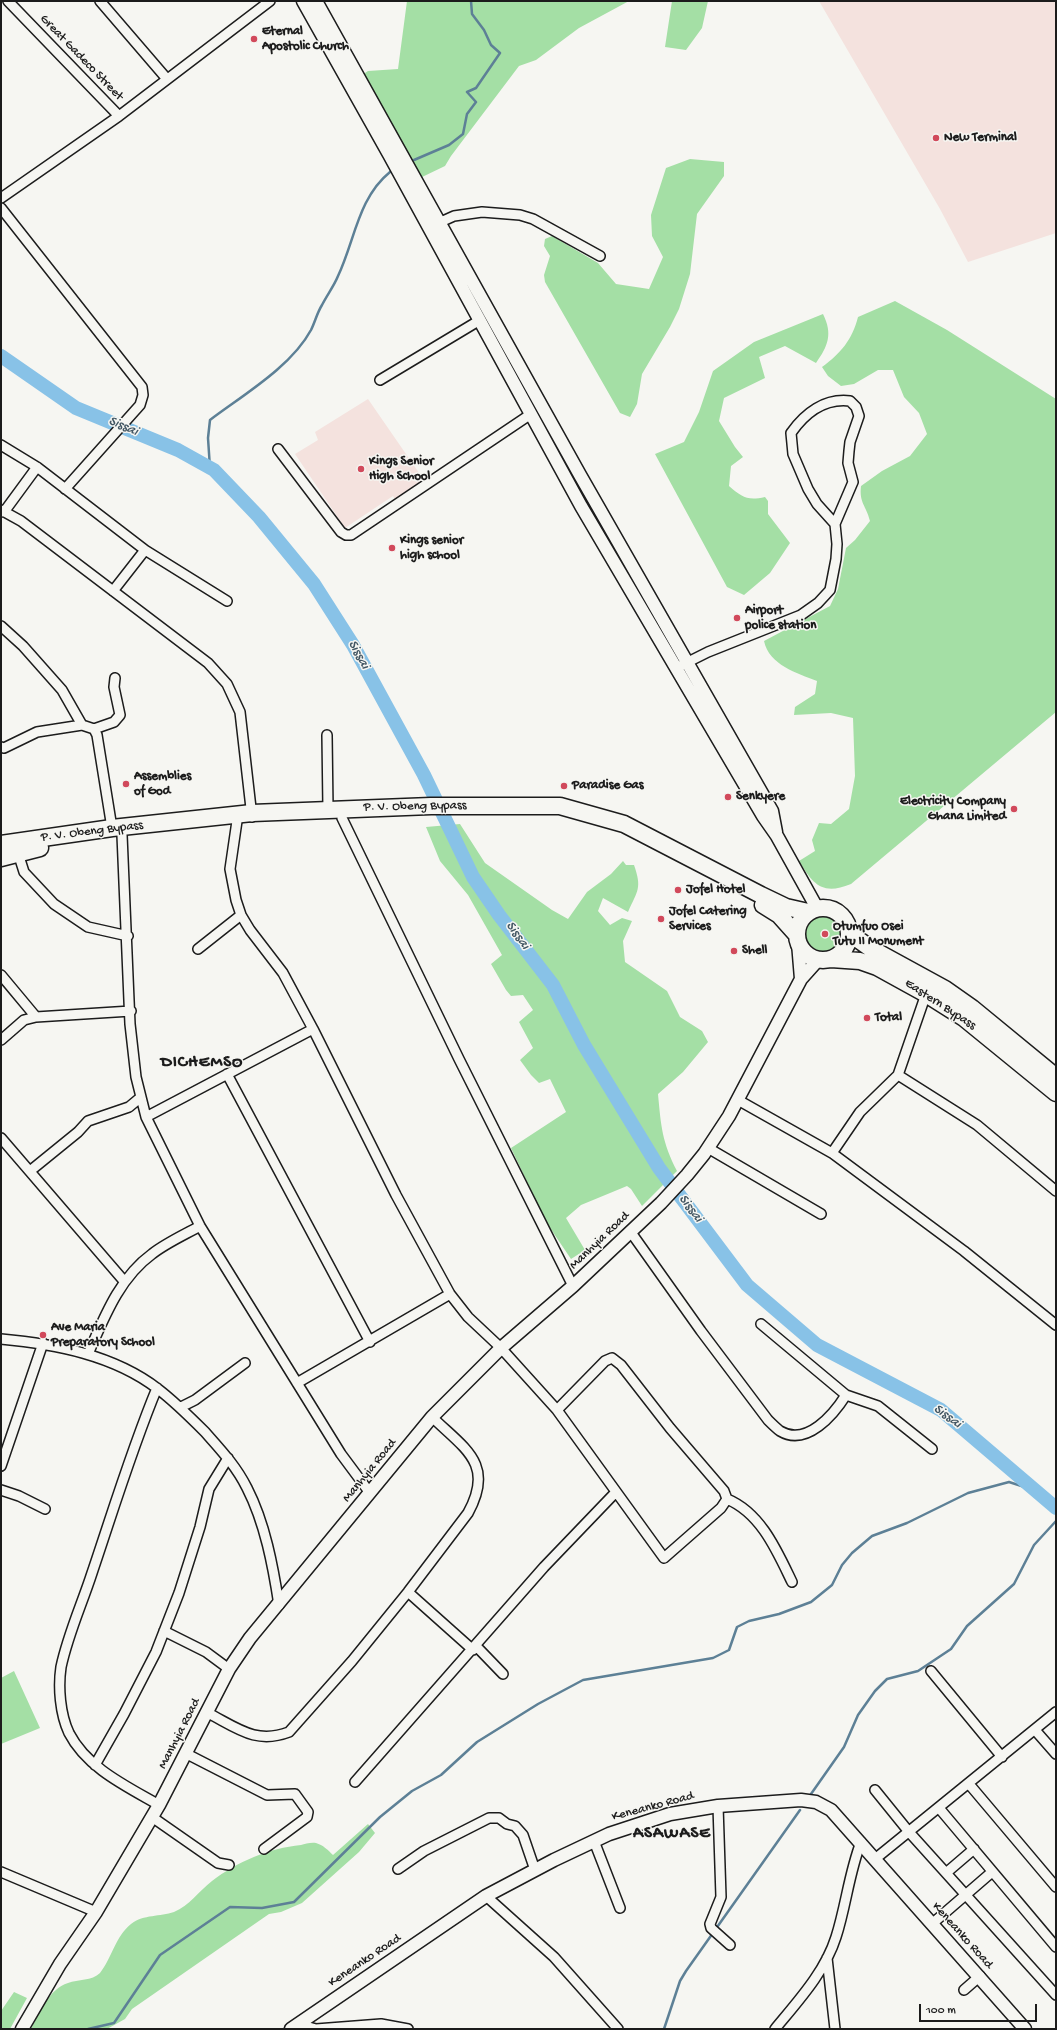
<!DOCTYPE html>
<style>
body{margin:0}
#map{position:relative;width:1057px;height:2030px;overflow:hidden;background:#f6f6f2;font-family:"Gochi Hand",sans-serif}
canvas{display:block}
.frame{position:absolute;inset:0;border:2px solid #1c1c1c;pointer-events:none}
.scale{position:absolute;left:919px;top:2004px;width:118px;height:18px;box-sizing:border-box;border:2px solid #1c1c1c;border-top:0;padding-left:5px;font-size:12px;line-height:14px;white-space:nowrap;color:#1c1c1c;-webkit-text-stroke:3px #f6f6f2;paint-order:stroke}
</style>
<div id="map">
<canvas width="1057" height="2030"></canvas>
<div class="frame"></div>
<div class="scale">100 m</div>
</div>
<script>
const c = document.querySelector('canvas').getContext('2d');
c.lineJoin = 'round';
function fillPath(path, color) { c.fillStyle = color; c.fill(path, 'evenodd'); }
function stroke(path, color, width, dash) { c.strokeStyle = color; c.lineWidth = width; c.lineCap = dash ? 'butt' : 'round'; c.setLineDash(dash || []); c.stroke(path); }
function drawText(font, color, halo, rows, align = 'center') {
  c.font = font + ' "Gochi Hand",sans-serif'; c.lineWidth = 3; c.setLineDash([]); c.textBaseline = 'middle'; c.strokeStyle = halo; c.fillStyle = color; for (const [text, x, y, turn = 0] of rows) {
    c.save(); c.translate(x, y); c.rotate((+turn || 0) * Math.PI / 180); c.textAlign = isNaN(turn) ? turn : align; if (halo) c.strokeText(text, 0, 0); c.fillText(text, 0, 0); c.restore();
  }
}
fillPath(new Path2D(`
 M819 1H1056V233L968 262 940 209Z
 M368 399 426 483 397 503 393 496 345 528 295 454 318 440 315 432Z`), '#f4e2de');
fillPath(new Path2D(`
 M407 1H629L579 28 536 60 519 66 451 156 445 166 420 178 362 75 368 71 398 69Z
 M672 1H708L702 28 686 50 665 47Z
 M690 159 724 162V176L697 214 690 274 679 309 670 327 642 374 637 404 630 417 620 413 545 282 544 275 550 256 544 246 545 239 552 236 598 263 616 284 649 289 663 257 652 236 651 215 666 168Z
 M895 301 947 330 1056 399V712L851 884C822 896 813 884 799 861L815 851 812 840 819 823 831 824 849 809 855 776 853 718 831 713 794 715 795 707 815 694 817 681C797 673 769 665 764 641L830 606 838 589 846 548 855 540 870 521C866 505 859 503 861 486L882 471 910 456 927 434 919 413 904 397 893 370H878L854 384 841 386 828 376 822 367C841 353 852 340 858 317Z
 M823 314C833 334 828 346 816 363L785 346 759 357 765 378 724 398 719 421 735 447 743 457 731 466 729 486C742 497 747 501 765 497L768 501V514L790 543 770 573 744 595 727 587 655 454 684 442 699 412 713 371 754 342Z
 M460 824 485 863 552 910 568 919 587 892 611 874 623 861 626 865H634C642 888 638 890 628 912L603 898 598 911 610 925 622 918 632 921 623 941 625 962 667 991 680 1017 702 1031 708 1042 683 1072 658 1094C661 1126 662 1142 677 1171L642 1206 631 1189 627 1186 581 1205 566 1218 585 1250 571 1259 546 1222 511 1148 566 1112 550 1079 539 1083 531 1075 520 1060 533 1048 519 1022 533 1010 523 995 511 996 506 990 491 964 502 955 468 895 440 861 426 827Z
 M801 936a20 20 0 1 1 40 0a20 20 0 1 1-40 0Z
 M14 1671 40 1728 1 1744V1678Z
 M368 1824 375 1833 359 1852 302 1903 281 1912 269 1914 132 2009 125 2019 107 2029H31C39 2013 49 1989 68 1983 78 1979 92 1981 100 1973 112 1958 115 1937 131 1924 144 1914 160 1917 174 1912 189 1906 199 1891 212 1881 237 1862 269 1848 301 1845 305 1844 311 1842 316 1843 323 1845 328 1850 333 1855Z
 M14 1992 27 1998 10 2029H1V2011Z`), '#a4dfa5');
stroke(new Path2D(`
 M414 160 449 145 463 134 467 114 476 102 467 92 476 88 500 53 491 45 484 30 472 14 471 1
 M210 468 208 438 210 420C243 395 291 367 311 330 315 322 317 313 322 305 327 295 334 286 338 276 355 240 358 198 390 172
 M811 1794 844 1747 858 1715 875 1691 887 1679 918 1671 951 1649 967 1626 1014 1584 1034 1545 1056 1521
 M88 2029 114 2023 160 1955 230 1907 262 1908 294 1902 380 1817 412 1791 441 1775 477 1742 538 1704 583 1680 713 1658 729 1650 737 1627 749 1621 779 1614 811 1602 832 1585 842 1565 852 1553 872 1536 907 1523 968 1493 1009 1482 1037 1491
 M664 2029 680 1981 686 1971 800 1810`), '#5d8096', 2.5);
stroke(new Path2D(`
 M1 356 76 408 178 450 214 470 259 517 314 584 353 645 424 775 473 877 499 915 553 985 584 1045 659 1168 747 1285 817 1345 941 1410 1056 1508`), '#88c2e7', 14);
const street = new Path2D(`
 M8 1 119 116
 M100 1 167 79
 M1 198 119 116 270 1
 M1 208 142 387 143 395 140 405 65 489
 M434 225 454 216 482 212 520 215 533 219 600 256
 M380 380 480 320
 M1 445 37 467 145 550 227 601
 M278 449 341 532 346 535H351L531 414
 M1 510 21 521 208 663 227 684 240 712 252 817
 M4 512 37 467
 M113 591 145 550
 M1 626 23 646 62 690 82 725
 M682 665 708 652 801 615 818 603 830 590 836 559 837 544 835 524 817 504 808 489 793 454 791 433C805 413 825 398 850 401L856 407 859 416 850 442 849 451 848 463 853 482 835 524
 M94 729 114 722 120 715 114 687 115 678
 M327 735 328 809
 M1 747 4 748 37 732 82 725 94 729 97 735 112 828
 M342 818 459 1059 573 1286
 M237 821 230 869 236 900 241 915 250 930 283 973 313 1029 396 1195 450 1294 468 1317 501 1348 557 1410 664 1558 721 1508 727 1499 724 1491 670 1428 621 1365 612 1358 605 1361 557 1410
 M122 835 130 1024 136 1077 146 1117 200 1226 341 1454 370 1493
 M18 853 24 872 54 904 88 927 128 936
 M198 949 241 915
 M1 975 36 1017
 M1 1040 24 1020 36 1017 131 1011
 M227 1074 370 1342
 M898 1075 977 1125 1056 1191
 M738 1100 832 1153 964 1251 1056 1325
 M146 1117 313 1029
 M1 1138 124 1281
 M708 1148 821 1214
 M832 1153 860 1112 898 1075 926 994
 M30 1171 78 1132 88 1121 129 1107 141 1097
 M630 1231 701 1331 768 1420C772 1424 776 1428 780 1431 807 1447 834 1414 846 1395L878 1406 932 1449
 M761 1324 846 1395
 M1 1339C55 1344 114 1355 158 1389 175 1402 190 1417 205 1432 221 1450 236 1466 247 1488 265 1523 273 1566 279 1605
 M88 1354C104 1318 119 1278 152 1254 166 1243 184 1235 200 1226
 M297 1383 450 1294
 M157 1388C132 1448 113 1511 92 1573 82 1604 68 1634 61 1667 58 1687 60 1714 69 1733 87 1768 126 1786 159 1805
 M181 1407 195 1400 245 1363
 M1 1466 43 1343
 M1 1490 19 1496 45 1509
 M727 1499C761 1513 777 1551 792 1582
 M408 1592 473 1650
 M164 1631 206 1652 229 1669
 M476 1646 503 1674
 M931 1671 1002 1757
 M206 1712C236 1727 255 1745 289 1732L352 1661 408 1592 468 1513C495 1464 465 1449 432 1417
 M1035 1730 1056 1754
 M185 1753 267 1795 295 1794 308 1812 307 1817 264 1849
 M95 1765 124 1714 156 1652 179 1593 200 1527 209 1489 228 1458
 M355 1782 544 1567 615 1493
 M969 1784 1056 1887
 M875 1790 909 1832 1056 1995
 M718 1806 721 1897 710 1924 711 1928 730 1945
 M939 1808 1056 1947
 M152 1817 218 1863 229 1865
 M594 1841 620 1908
 M875 1859 1056 1712
 M398 1869 424 1851 489 1818H499L507 1824 515 1826 523 1835 535 1870
 M1 1872 96 1912
 M946 1873 974 1849
 M486 1896 554 1957 618 2029
 M933 1923 992 1872
 M827 1958 835 2029
 M964 1990 980 1976
 M298 2024 316 2029 381 2024 408 2029
 M775 2029C798 2001 825 1972 836 1937 846 1906 849 1873 861 1842`);
const secondary = new Path2D(`
 M303 1 390 156 581 506 763 816 777 836 817 908
 M316 1 580 475 772 811 776 832
 M798 943 801 979
 M22 2029 60 1964 96 1912 159 1805 229 1669 250 1638 432 1417 501 1348 573 1286 661 1203 687 1175 704 1154 729 1116 801 979 818 960
 M291 2029 486 1896 554 1860 609 1834 670 1814 718 1806 801 1800 816 1802 831 1810 1025 2029`);
const highway = new Path2D(`
 M1 844 112 828 252 813 431 806H560L624 824 761 895 786 907 808 912
 M1 858 40 848
 M763 905 779 915 796 934
 M797 934a26 26 0 1 1 52 0a26 26 0 1 1-52 0Z
 M849 933 870 948 945 989 972 1008 1056 1077
 M831 959 860 961 877 967 926 994 964 1018 1056 1093`);
stroke(street, '#1c1c1c', 12);
stroke(secondary, '#1c1c1c', 15);
stroke(highway, '#1c1c1c', 19);
stroke(street, '#f6f6f2', 9);
stroke(secondary, '#f6f6f2', 12);
stroke(highway, '#f6f6f2', 16);
for (const [x, y, r, color] of [
 [254,39,4,"#d1495b"],
 [936,138,4,"#d1495b"],
 [361,469,4,"#d1495b"],
 [392,548,4,"#d1495b"],
 [737,618,4,"#d1495b"],
 [126,784,4,"#d1495b"],
 [564,786,4,"#d1495b"],
 [728,797,4,"#d1495b"],
 [1014,809,4,"#d1495b"],
 [678,890,4,"#d1495b"],
 [661,919,4,"#d1495b"],
 [825,934,4,"#d1495b"],
 [734,951,4,"#d1495b"],
 [867,1018,4,"#d1495b"],
 [43,1335,4,"#d1495b"]
]) { const dot = new Path2D(); dot.arc(x, y, r, 0, 2 * Math.PI); c.fillStyle = color; c.fill(dot); stroke(dot, '#f6f6f2', 1.5); }
drawText('bold 13px', '#1c1c1c', '#f6f6f2', [
 ["Eternal",262,32],
 ["Apostolic Church",262,47],
 ["New Terminal",944,138],
 ["Kings Senior",369,462],
 ["High School",369,477],
 ["Kings senior",400,541],
 ["high school",400,556],
 ["Airport",745,611],
 ["police station",745,626],
 ["Assemblies",134,777],
 ["of God",134,792],
 ["Paradise Gas",572,786],
 ["Senkyere",736,797],
 ["Electricity Company",1006,802,"right"],
 ["Ghana Limited",1006,817,"right"],
 ["Jofel Hotel",686,890],
 ["Jofel Catering",669,912],
 ["Services",669,927],
 ["Otumfuo Osei",833,927],
 ["Tutu II Monument",833,942],
 ["Shell",742,951],
 ["Total",875,1018],
 ["Ave Maria",51,1328],
 ["Preparatory School",51,1343]
], 'left');
drawText('13px', '#1c1c1c', '#f6f6f2', [
 ["Great Gadeco Street",81,58,46],
 ["P. V. Obeng Bypass",415,807,-1],
 ["P. V. Obeng Bypass",92,832,-7],
 ["Eastern Bypass",940,1005,33],
 ["Manhyia Road",600,1241,-44],
 ["Manhyia Road",370,1471,-51],
 ["Manhyia Road",180,1734,-63],
 ["Keneanko Road",653,1807,-15],
 ["Keneanko Road",962,1936,48],
 ["Keneanko Road",365,1961,-34]
]);
drawText('italic 14px', '#425663', '#f6f6f2', [
 ["Sissai",123,427,23],
 ["Sissai",358,655,61],
 ["Sissai",517,936,54],
 ["Sissai",690,1209,53],
 ["Sissai",947,1417,36]
]);
c.letterSpacing = '1px';
drawText('bold 17px', '#1c1c1c', '#f6f6f2', [
 ["DICHEMSO",202,1063],
 ["ASAWASE",672,1834]
]);
c.letterSpacing = '0px';
</script>
